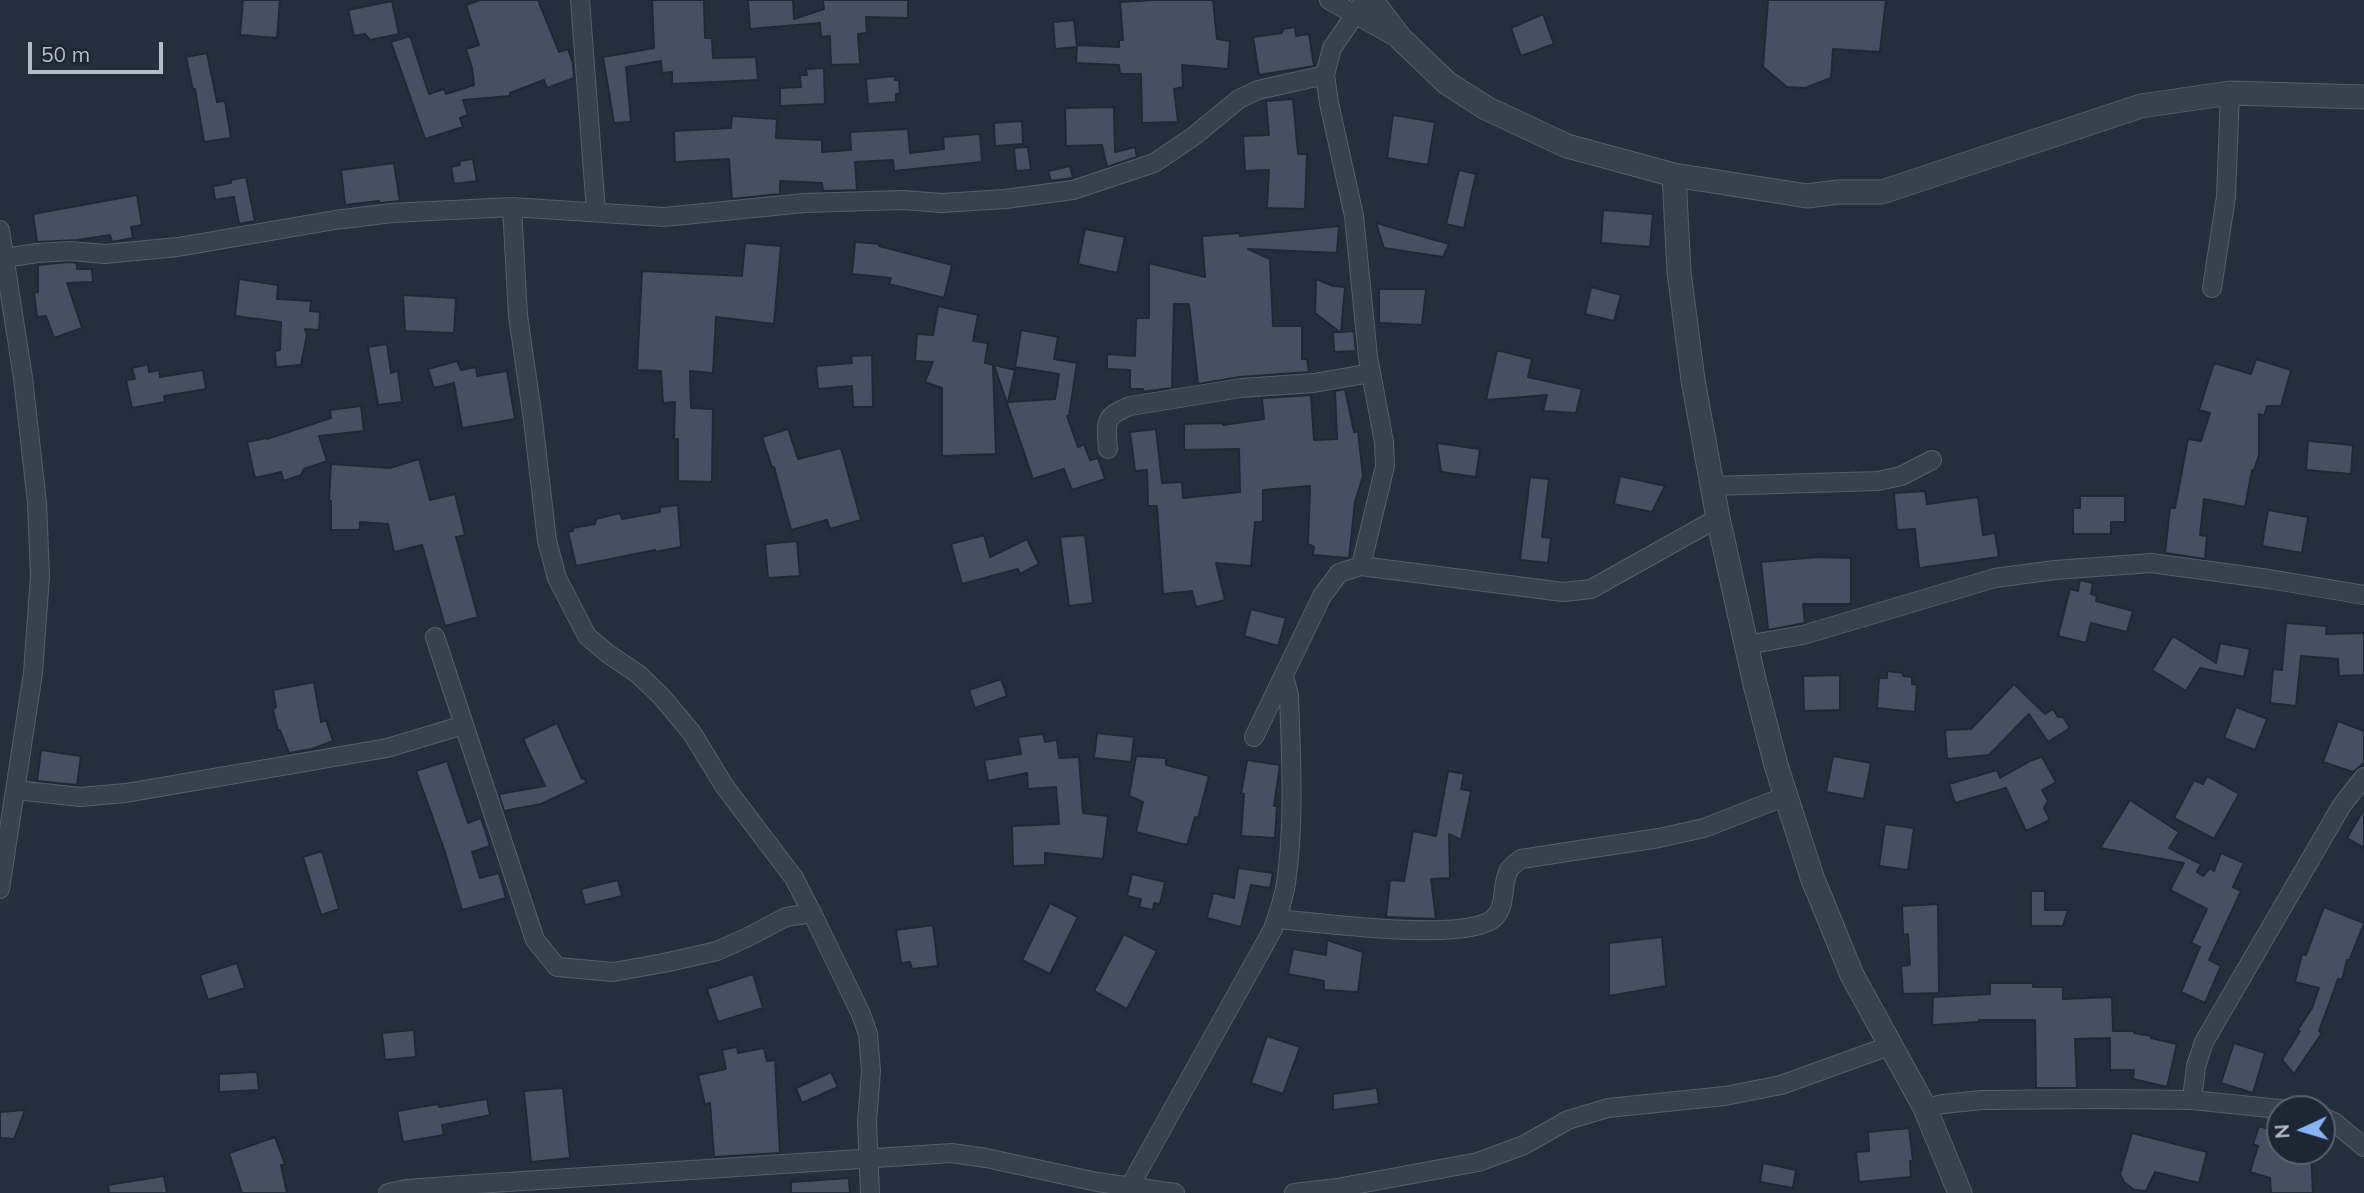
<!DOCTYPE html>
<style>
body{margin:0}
#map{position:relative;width:2364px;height:1193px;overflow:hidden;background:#242f3e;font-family:Mulish,sans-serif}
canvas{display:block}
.north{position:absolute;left:2266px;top:1095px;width:70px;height:70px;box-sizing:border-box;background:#1d2633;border:2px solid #59626f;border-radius:50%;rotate:266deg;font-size:19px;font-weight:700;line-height:28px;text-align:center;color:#b4bcc9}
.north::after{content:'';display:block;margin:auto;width:24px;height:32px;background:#8ab4f8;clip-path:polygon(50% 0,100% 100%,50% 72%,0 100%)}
.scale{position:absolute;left:28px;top:42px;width:135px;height:32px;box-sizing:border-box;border:4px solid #b4bcc9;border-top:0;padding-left:9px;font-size:21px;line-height:24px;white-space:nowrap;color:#b4bcc9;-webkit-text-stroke:5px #1d2633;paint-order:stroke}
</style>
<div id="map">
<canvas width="2364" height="1193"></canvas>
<div class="north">N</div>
<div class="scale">50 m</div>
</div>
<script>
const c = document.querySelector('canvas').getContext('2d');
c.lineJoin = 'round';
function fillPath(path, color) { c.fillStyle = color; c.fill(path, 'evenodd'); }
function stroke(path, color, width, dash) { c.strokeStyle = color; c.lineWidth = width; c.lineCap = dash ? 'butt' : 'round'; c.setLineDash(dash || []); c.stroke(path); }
const building = new Path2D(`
 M243 0H280L277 38 240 35Z
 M480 0H538L559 52 568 49 573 63 574 78 547 88 544 80 510 93V96L463 100 468 115 460 118 463 127 425 139 391 42 410 36 429 94 444 89 446 94 474 85 472 68 466 49 479 45 466 5Z
 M652 0H704L705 38H712L713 58 756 57 758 80 672 84V72L662 73 661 61 626 67 631 122 614 123 603 57 654 48Z
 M748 0H793L794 19 824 9 823 0H908V18L866 17 867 33 858 34 860 64 831 65 830 36 821 37 820 23 750 29Z
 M1154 0H1213L1217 39 1230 41 1228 69 1182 65 1183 87 1174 89 1178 122 1142 123 1141 74H1120L1119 65 1076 63 1077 45 1119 47V40H1123L1120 2Z
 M1768 0H1886L1880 52 1833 49 1831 78 1805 88 1787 87 1763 67Z
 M392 1 399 34 370 40 365 34 354 36 348 10Z
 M1543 14 1554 44 1521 56 1511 28Z
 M1074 20 1077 47 1055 49 1053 22Z
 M1295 27 1296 36 1309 34 1314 66 1259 75 1253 37 1282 33 1283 29Z
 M207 53 217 102 225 101 231 138 204 142 195 89 193 90 186 57Z
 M824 68 825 104 780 106V88L801 87 800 75H807L806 69Z
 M895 76V80H899L900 94H896V102L868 104 866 79Z
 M1293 99 1298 154H1307L1305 209 1267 208 1269 170 1245 171 1243 136 1269 135 1266 101Z
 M1114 107 1115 152 1135 147 1137 157 1107 167 1102 145 1066 146 1065 108Z
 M1393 115 1435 122 1428 165 1387 158Z
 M732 116 777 119 776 138 822 140V152L851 150 850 132 908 129 910 153 944 149 943 137 980 134 982 162 894 171 893 160 855 162 857 190 823 191 822 183 780 181V194L732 199 729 159 675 162 674 131 731 128Z
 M1022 121 1023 144 995 146 994 123Z
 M1028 147 1031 170 1016 171 1014 148Z
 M473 159 477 181 454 184 451 167 460 165 459 161Z
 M394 163 400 201 380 203 379 201 345 205 341 170Z
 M1070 166 1073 178 1051 181 1048 171Z
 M1459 170 1476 174 1464 228 1446 224Z
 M246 177 255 221 239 224 234 197 215 200 213 186 231 183V180Z
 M137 195 142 225 131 227 133 238 112 242 110 235 78 240 37 242 33 214Z
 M1603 210 1653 214 1650 247 1601 243Z
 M1376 223 1449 244 1443 257 1384 248Z
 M1339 226 1337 253 1248 249 1270 259 1273 326H1302V359H1307L1309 372 1240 377 1198 384 1189 304H1174L1172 388 1142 392 1143 389H1130V370L1107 369V354L1135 356 1136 318H1149V263L1205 277 1202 236 1240 233V236Z
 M1085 229 1125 237 1117 273 1078 264Z
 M855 242 880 244 879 246 952 265 944 298 889 284 891 278 852 274Z
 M745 243 781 246 774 324 716 317 713 373 690 371 691 408 713 409 712 482 678 481V439H674L675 402 663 403 661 371 637 370 642 271 742 276Z
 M70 262 77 263V269H92L93 282 67 283 82 328 54 338 46 316 37 317 34 293 38 292V265Z
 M239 279 278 285 277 299 311 301 310 311 320 312 319 330 305 329 307 335 301 365 276 367 275 351 280 350 281 322 235 316Z
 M1316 279 1333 286 1345 287 1341 332 1354 331 1356 351 1334 352 1333 332H1340L1315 313Z
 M1591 287 1621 295 1614 321 1585 314Z
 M1379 289H1426L1422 325 1379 323Z
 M403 295 456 298 454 333 405 331Z
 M938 306 978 315 973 341 988 343 985 363 993 365 996 454 942 456V388L925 382 933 362 915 361 917 334 933 335Z
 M1021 330 1058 337 1054 359 1077 363 1069 416H1067L1078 447 1084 444 1090 460 1098 458 1105 479 1072 490 1064 469 1033 479 994 365 1015 370 1008 402 1055 399 1059 374 1015 367Z
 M387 344 391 373 398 371 402 402 378 405 368 347Z
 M1497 350 1532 359 1528 377 1582 389 1576 413 1543 411 1547 395 1486 400Z
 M872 355 873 407H853L852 386 818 389 816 366 852 363 851 356Z
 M2256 359 2291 370 2281 406H2267L2264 416 2259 414V455L2254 470H2252L2245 507 2204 499 2200 535 2207 536 2205 559 2165 553 2170 508H2175L2188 439 2201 441 2210 413 2199 410 2214 363 2251 374Z
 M457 361 461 370 476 367 477 376 507 371 515 419 462 428 454 383 434 388 428 369Z
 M148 364 149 372 159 370 160 377 203 370 206 389 164 396 165 402 132 408 126 380 135 379 132 368Z
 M1345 389 1354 432H1358L1363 476 1355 502 1349 558 1313 555 1314 547 1308 544 1310 486 1263 490V522H1255L1251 566 1216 563 1225 600 1196 607 1192 591 1163 594 1157 506H1148L1147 470 1135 471 1130 432 1156 429 1162 483 1182 482 1183 498 1240 492 1239 449 1184 450V424L1223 423V425L1264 419 1262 398 1311 395 1314 440 1337 439 1335 391Z
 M361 406 364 431 319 436 327 461 304 469 301 475 284 481 281 472 255 478 247 442 266 438 267 439 331 418 330 410Z
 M788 429 798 459 841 448 861 520 830 529 827 520 791 530 774 467H772L762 437Z
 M2308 441 2353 445 2351 474 2306 470Z
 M1437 443 1480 449 1476 477 1441 472Z
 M419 459 430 500 455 494 465 535 456 537 478 617 445 626 422 545 394 552 388 524 360 522V530H331V501H329L331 464 390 468Z
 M1620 476 1665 486 1652 512 1614 504Z
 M1530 477 1549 479 1542 537 1551 538 1548 563 1520 560Z
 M1925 491 1927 504 1978 497 1983 535 1995 533 1999 557 1919 568 1915 529 1897 530 1894 493Z
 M2080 496H2125V522H2111V534H2073V508H2080Z
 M678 505 681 547 655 552V550L576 566 568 532 573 531V528L595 524 596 519 620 513 622 519 660 512V507Z
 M2268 510 2308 517 2302 553 2262 546Z
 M984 535 990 557 1027 539 1039 564 1020 574 1018 569 962 584 951 544Z
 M1085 535 1093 603 1069 606 1060 537Z
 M797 541 800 576 768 578 765 544Z
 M1817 557 1851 558V604H1803L1805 623 1768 630 1761 562Z
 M2080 580 2093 583 2091 594 2097 596 2096 601 2133 611 2127 632 2091 623 2086 643 2058 636 2070 589 2078 591Z
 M1251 609 1286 618 1278 646 1244 636Z
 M2286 623 2327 626 2326 634 2364 633V675L2339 676 2338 659 2301 656 2296 706 2270 703 2273 669 2282 670Z
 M2173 636 2216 663 2220 643 2250 649 2244 677 2200 668 2186 691 2152 670Z
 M1887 671 1903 673V676L1912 677V684L1917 685 1915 712 1877 708 1879 678H1887Z
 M1840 675V710L1804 711 1803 676Z
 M1001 679 1007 696 975 708 969 690Z
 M314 682 321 722 326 720 333 741 312 749 289 753 280 730H278L273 710 276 707 273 690Z
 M2014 684 2045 714 2053 709 2058 717H2063L2070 728 2048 742 2029 714 1989 755 1947 759 1945 730 1971 729Z
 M2236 707 2267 719 2255 750 2224 738Z
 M2338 721 2364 731V763L2353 772 2323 762Z
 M557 723 582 779 585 778 586 783 541 804 504 811 499 794 545 786 523 739Z
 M1097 733 1134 737 1131 762 1094 758Z
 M1043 734 1045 742 1057 740 1059 758 1079 757 1083 813 1108 816 1103 859 1045 853V865L1013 866 1012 826 1059 824 1056 787 1028 789 1027 773 988 781 984 760 1021 754 1018 737Z
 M41 750 81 756 77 785 37 781Z
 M1136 756 1166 758V765L1209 776 1198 818 1195 817 1187 845 1136 832 1143 802 1129 796Z
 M1833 756 1871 763 1864 799 1826 792Z
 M2042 757 2056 782 2042 790 2048 801 2044 808 2050 820 2026 831 2006 788 1955 803 1949 784 1997 770 2000 778 2032 760Z
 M1247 760 1280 765 1274 806H1277L1275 838 1241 836 1244 794H1241Z
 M447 761 468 823 481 818 490 846 472 852 480 878 499 873 506 898 462 910 445 852 416 771Z
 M1448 771 1464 774 1461 789 1471 791 1461 840 1449 834 1450 878 1431 879 1436 919 1386 917 1390 880 1404 881 1413 831 1436 836Z
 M2207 776 2239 794 2214 839 2174 818 2194 780 2203 784Z
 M2130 800 2179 832 2169 848 2201 864 2197 872 2203 876 2210 868 2214 871 2221 853 2244 863 2233 887 2241 891 2209 960 2221 966 2205 1003 2181 992 2200 947 2191 943 2207 909 2170 890 2184 863 2100 848Z
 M2364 809V848L2347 838Z
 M1885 824 1914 828 1908 870 1879 866Z
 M322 851 339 909 321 915 303 857Z
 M1238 868 1273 873 1270 888 1251 885 1241 927 1207 918 1213 893 1234 898Z
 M1132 874 1165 882 1160 904 1154 903 1153 910 1139 907 1141 899 1127 896Z
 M618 880 622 896 585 905 581 889Z
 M2031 891H2045V910H2068L2063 926H2031Z
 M1050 903 1078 917 1050 974 1022 960Z
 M1938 904 1939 993 1903 994 1901 966 1910 965 1908 934 1903 935 1902 906Z
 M2324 907 2364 923 2349 961 2347 960 2342 980 2338 979 2319 1031 2322 1033 2294 1074 2282 1060 2300 1031H2297L2312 1008 2319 988 2295 982 2302 954 2306 955Z
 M933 925 938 966 912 969 910 962 901 963 896 930Z
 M1124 934 1157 951 1127 1009 1094 991Z
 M1662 937 1666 986 1609 996V943Z
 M1327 940 1363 952 1358 992 1324 990V981L1288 974 1293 949 1326 955Z
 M237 963 245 988 208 1000 200 975Z
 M753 974 763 1008 718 1022 707 989Z
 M1990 983H2033V987H2063V999L2112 997 2113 1031H2134V1033L2151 1036V1038L2177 1044 2167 1087 2133 1079 2134 1070H2110V1038L2075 1039 2077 1088H2036L2035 1020H1979L1980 1022 1932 1025 1933 997 1990 994Z
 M414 1030 416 1057 385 1060 382 1033Z
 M1267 1036 1300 1047 1283 1094 1251 1083Z
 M2234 1043 2265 1053 2253 1093 2221 1083Z
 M737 1047 738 1053 764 1048 767 1061 775 1060 780 1153 714 1157 710 1103 705 1105 698 1075 726 1069 722 1050Z
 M257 1072 259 1090 219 1092V1074Z
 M831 1072 838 1087 802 1103 796 1088Z
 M563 1088 570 1158 531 1162 524 1091Z
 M1377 1088 1379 1104 1333 1110V1094Z
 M487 1099 490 1115 442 1125 444 1135 403 1142 397 1111 438 1104 439 1107Z
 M25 1110 14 1139 0 1138V1112Z
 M2259 1126 2280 1133V1151H2311L2313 1193H2271L2270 1178 2250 1172 2258 1146 2253 1144Z
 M1909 1128 1913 1161H1910L1911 1177 1859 1182 1856 1152 1869 1151 1868 1132Z
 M2132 1133 2207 1152 2199 1183 2155 1172 2146 1191 2134 1190 2124 1182 2120 1174Z
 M275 1137 285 1164 281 1165 287 1193H242L229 1153Z
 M1763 1163 1796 1170 1793 1188 1760 1182Z
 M164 1176 167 1193H109L108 1185Z
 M849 1178 850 1193H791V1182Z`);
fillPath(building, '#455162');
stroke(building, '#1f2835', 2);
const minor = new Path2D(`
 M580 0 596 211
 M1329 0 1396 37
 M512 207 518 316 533 420 547 541 557 578 587 636 607 653 638 674 661 696 692 733 725 787 794 878 812 913 861 1014 868 1034 871 1071 867 1122 870 1193
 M0 230 23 378 37 503 40 576 33 673 0 889
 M4 258 38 253 70 251 105 254 178 247 335 220 392 213 512 207 664 217 804 203 903 200 942 203 1005 199 1073 190 1154 163 1194 136 1239 99 1258 90 1325 75
 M2212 288 2226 197 2230 93
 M1108 449C1106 422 1103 417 1130 406L1241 388 1314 383 1371 373
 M1712 486 1878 481 1901 476 1932 460
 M1361 566 1385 466 1384 442 1368 357 1354 216 1329 103 1325 75 1332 48 1365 0
 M435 637 535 940 557 967 613 972 664 963 717 951 748 937 786 917 812 913
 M1746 645 1803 635 1995 578 2055 570 2151 563 2269 579 2364 595
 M1254 737 1322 596 1339 573 1361 566 1563 592 1591 589 1718 518
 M16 790 80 797 126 793 387 748 464 725
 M1277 919C1315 922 1471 944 1495 917 1507 904 1501 884 1509 870 1511 866 1517 862 1521 859L1659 838 1704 828 1786 796
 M2192 1100 2196 1066 2204 1042 2342 805 2364 777
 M1925 1108 1943 1104 1982 1100 2104 1099 2192 1100 2280 1109
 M2322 1117 2334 1122 2364 1147
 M1130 1186 1273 929C1278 914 1284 898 1286 883 1295 821 1291 757 1289 695L1284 677
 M388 1193 406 1189 462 1185 952 1153 986 1158 1097 1182 1175 1193
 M1294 1193 1337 1188 1478 1162 1524 1145 1568 1120 1608 1108 1725 1096 1781 1085 1889 1046`);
const tertiary = new Path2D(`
 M1371 0 1401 39 1447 83 1486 108 1567 146 1674 175 1807 196 1838 192H1882L2141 106 2230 93 2364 97
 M1674 175 1679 272 1693 380 1718 518 1755 684 1776 765 1812 877 1852 975 1925 1108 1960 1193`);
stroke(minor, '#565f6c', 20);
stroke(tertiary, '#565f6c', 25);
stroke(minor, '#38414e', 18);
stroke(tertiary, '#38414e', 23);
</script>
